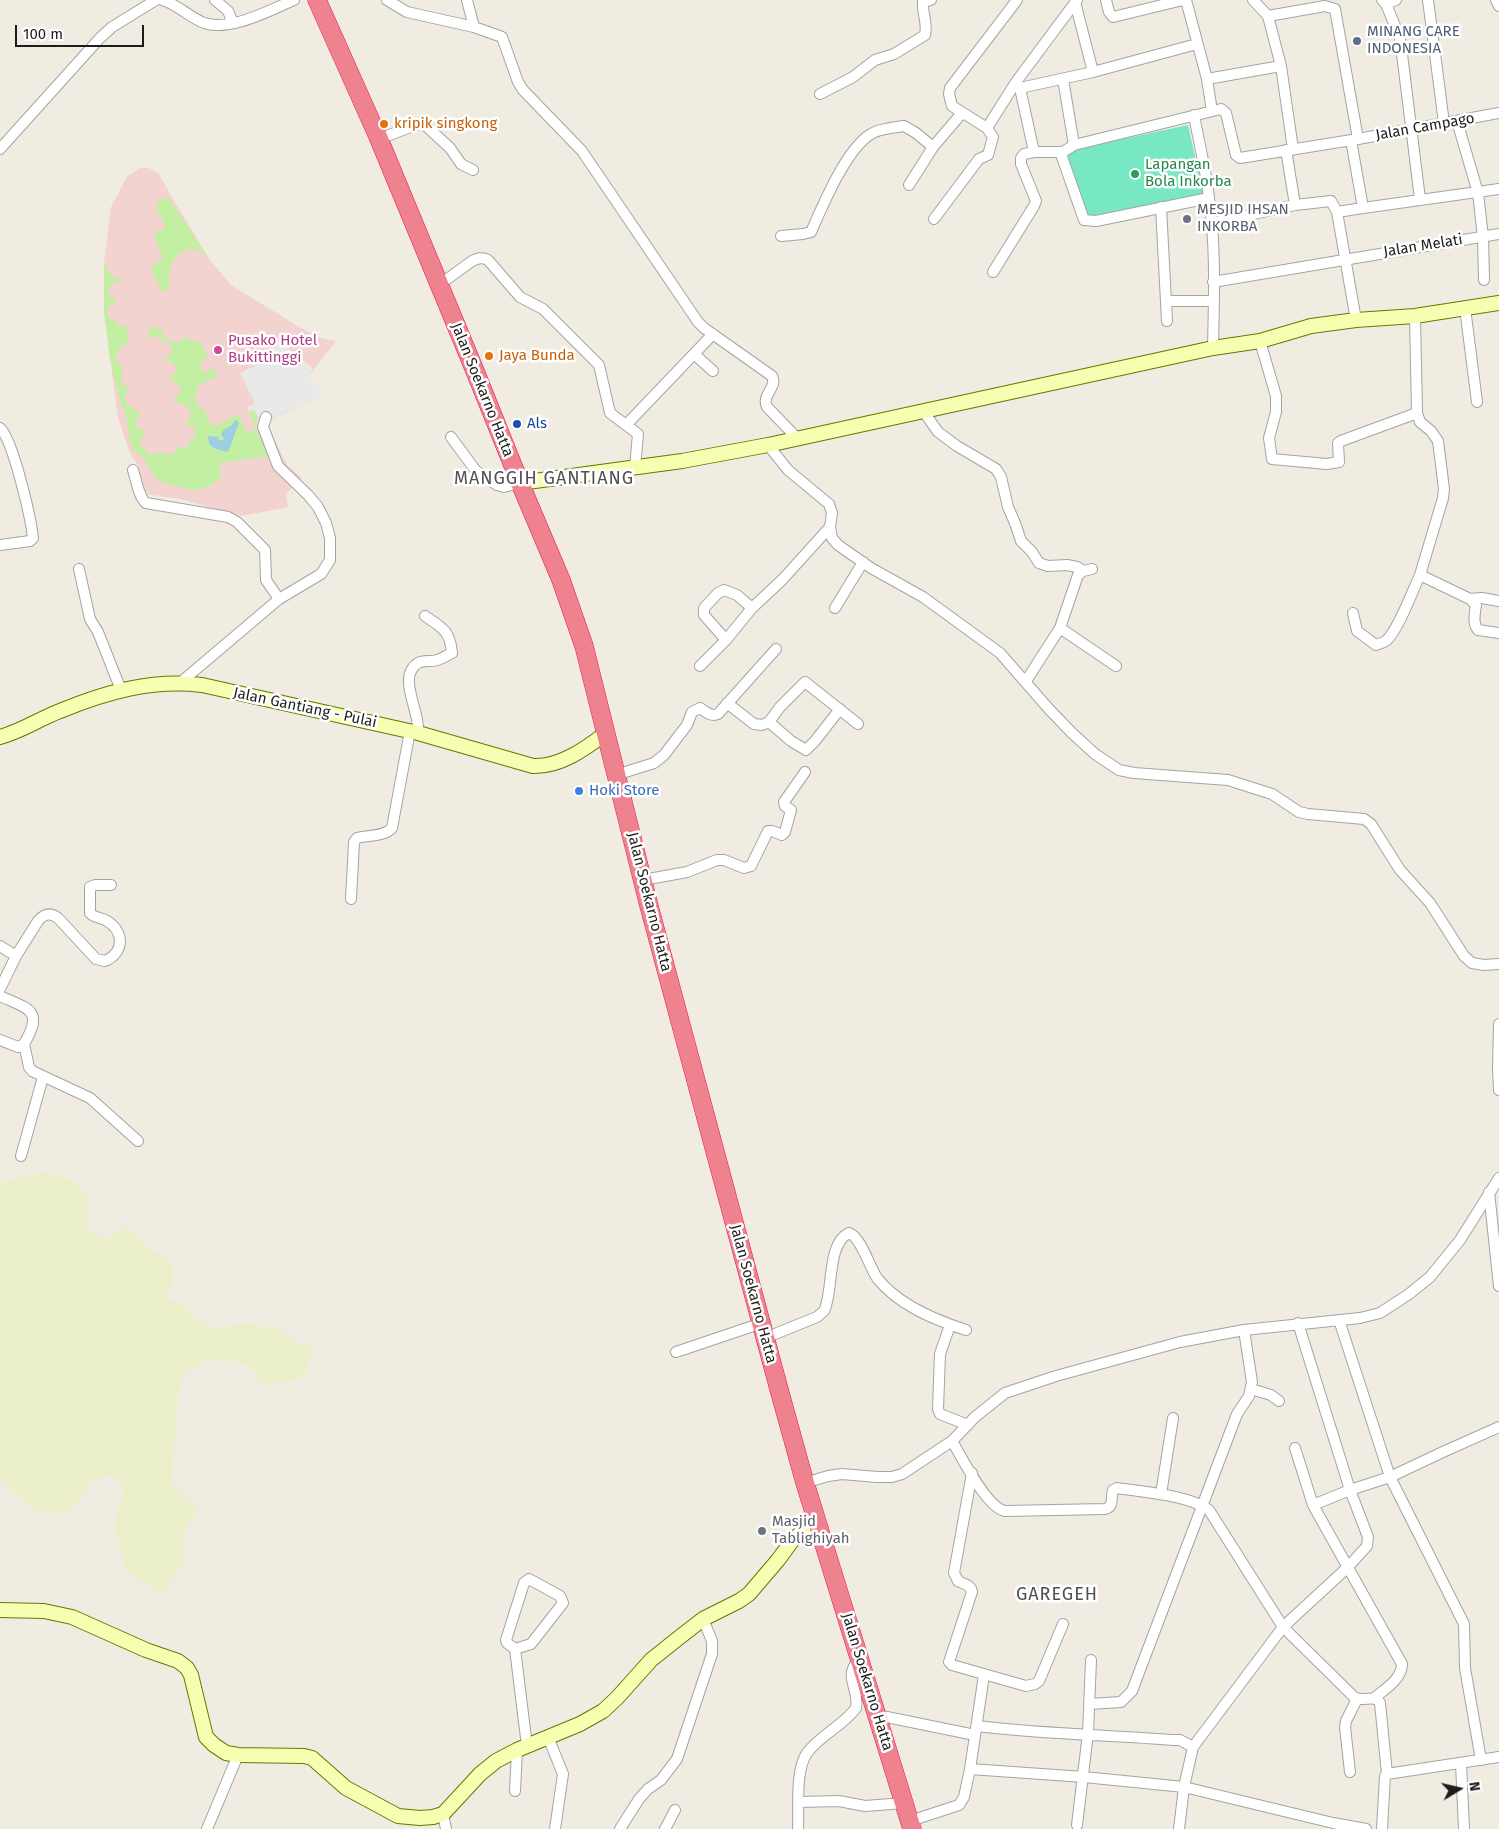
<!DOCTYPE html>
<style>
body{margin:0}
#map{position:relative;width:1499px;height:1829px;overflow:hidden;background:#f0ece2;font-family:"Fira Sans",sans-serif}
canvas{display:block}
.north{position:absolute;left:1434px;top:1764px;width:50px;height:50px;-webkit-text-stroke:4px #fff;paint-order:stroke;rotate:81deg;font-size:14px;font-weight:700;line-height:20px;text-align:center;color:#1d1d1d}
.north::after{content:'';display:block;margin:auto;width:18px;height:22px;background:#1d1d1d;clip-path:polygon(50% 0,100% 100%,50% 72%,0 100%)}
.scale{position:absolute;left:15px;top:25px;width:129px;height:22px;box-sizing:border-box;border:2px solid #1d1d1d;border-top:0;padding-left:6px;font-size:15px;line-height:18px;white-space:nowrap;color:#1d1d1d;-webkit-text-stroke:4px #fff;paint-order:stroke}
</style>
<div id="map">
<canvas width="1499" height="1829"></canvas>
<div class="north">N</div>
<div class="scale">100 m</div>
</div>
<script>
const c = document.querySelector('canvas').getContext('2d');
c.lineJoin = 'round';
function fillPath(path, color) { c.fillStyle = color; c.fill(path, 'evenodd'); }
function stroke(path, color, width, dash) { c.strokeStyle = color; c.lineWidth = width; c.lineCap = dash ? 'butt' : 'round'; c.setLineDash(dash || []); c.stroke(path); }
function drawText(font, color, halo, rows, align = 'center') {
  c.font = font + ' "Fira Sans",sans-serif'; c.lineWidth = 5; c.setLineDash([]); c.textBaseline = 'middle'; c.strokeStyle = halo; c.fillStyle = color; for (const [text, x, y, turn = 0] of rows) {
    c.save(); c.translate(x, y); c.rotate((+turn || 0) * Math.PI / 180); c.textAlign = isNaN(turn) ? turn : align; if (halo) c.strokeText(text, 0, 0); c.fillText(text, 0, 0); c.restore();
  }
}
fillPath(new Path2D(`
 M140 168H149L159 174 171 196 210 260 231 285 301 328 321 338 336 341 308 377 323 394 266 422 287 465 302 478 286 494 288 507 241 516 181 499 144 494 139 467 130 453 118 418 104 312V263L111 207 127 177Z`), '#f2d3cf');
fillPath(new Path2D(`
 M47 1172 76 1182 86 1195 88 1228 105 1239 128 1227 148 1248 169 1257 174 1279 166 1298 183 1304 192 1315 211 1330 245 1323 280 1329 298 1345 312 1347 306 1374 296 1380 263 1384 247 1364 212 1358 184 1374 179 1389 171 1483 199 1510 186 1528 182 1566 160 1595 126 1569 114 1526 125 1487 110 1474 93 1481 67 1514 34 1512 0 1479V1183Z`), '#ebf0cb');
fillPath(new Path2D(`
 M168 197 210 260C189 233 163 260 170 288L162 292 152 271 154 270 152 265 164 259 154 238 156 237 154 233 166 228 157 209 159 208 156 203Z
 M104 263 113 278H119V283H113L108 291 112 299H116V304H111L107 312 110 319H116V325H126L129 344 120 346V351H117L116 360 120 366H123L124 371H122L121 380 124 387 128 386 129 391 125 392V399L129 406H133L134 412 139 411 140 416 137 417 135 423 140 430H144L145 435 142 436 140 444 145 450H147L148 455 162 452V454L170 455 177 451 176 449 189 446V441L194 440 195 431 191 424 186 425 185 421 190 420 191 413 187 405 181 406 180 402 174 403 173 398 179 396 180 388 176 381 170 382 169 377 174 376 176 368 171 361 166 362 165 357 170 356 172 348 167 341 161 342 160 336 150 338 148 326 161 330 165 338 176 343 183 339V337L201 343 208 358 199 363 204 373 214 368 217 376 197 386 198 390 196 391 198 396 194 398 199 408 202 406 213 427 238 414 247 433 256 429 249 411 252 409 254 410 258 417 256 429 268 456 220 463 221 476 209 487 193 490 167 484 155 477 144 458 134 451 130 441 126 416 118 394 110 359 104 312Z`), '#c3efa3');
fillPath(new Path2D(`
 M1188 125 1204 196 1083 223 1067 151Z`), '#78e7c4');
fillPath(new Path2D(`
 M279 341 313 368 308 377 323 394 266 421V425L256 429 258 417 254 410 249 411 247 407 255 403 240 373 257 365 262 355Z`), '#e9e9e9');
fillPath(new Path2D(`
 M236 419 239 423 228 452C218 449 208 450 208 436L218 437 219 440H223L224 438 221 435 223 430 231 426Z`), '#9ecee2');
const street = new Path2D(`
 M162 0C177 4 189 17 204 23 230 32 270 10 294 0
 M215 0 228 11 233 23
 M387 0 407 12 474 27
 M467 0 474 27 502 37 518 82 523 90 582 151 698 322 704 328 772 376C778 388 761 394 767 407L798 439
 M1106 0 1109 12 1113 17 1183 0
 M1186 0 1207 79 1212 111
 M1253 0 1268 16 1281 66 1293 149
 M1382 0 1386 4 1400 38 1420 199
 M1428 0 1444 123
 M1496 0 1499 6
 M1075 2 1093 72
 M1386 4 1396 0
 M1268 16 1325 6 1335 9 1358 139
 M1063 79 1074 145
 M1207 79 1281 66
 M1016 83 1020 88 1034 152H1063
 M1020 88 1093 72 1197 44
 M820 94 853 77 875 60 894 54 925 35C928 24 922 13 923 2L931 0
 M1194 115C1199 143 1206 170 1209 198 1216 247 1214 298 1213 348
 M1457 121 1478 193 1483 237 1484 280
 M987 128 1016 82 1077 0
 M379 139 421 123 425 125 450 148 461 164 473 170
 M0 149 100 38 112 27 156 0
 M1286 150 1295 205
 M909 185 933 147 962 113
 M1209 198 1096 221 1084 220 1062 157 1063 152 1074 145 1221 109 1226 113 1236 155 1240 158 1358 139 1499 113
 M1161 207 1167 321
 M1363 208 1499 189
 M1337 212 1363 208 1351 140
 M934 219 979 159 988 155 993 137 987 128 952 106 949 94 950 88 1017 0
 M1212 223 1295 205 1331 201 1337 212 1356 320
 M781 236 803 234 811 232C823 205 846 149 871 134 880 128 893 128 904 126L916 133 933 147
 M993 272 1034 206 1036 201 1021 164V158L1024 154 1034 152
 M1213 282 1499 234
 M439 285 472 261C478 258 482 257 488 260L520 297 543 309 599 365 610 413 638 434 635 467
 M1166 301H1214
 M1465 308 1477 402
 M1415 316 1417 413 1420 422 1431 431 1438 441 1444 489 1443 498 1420 575 1470 599 1476 605C1475 613 1472 623 1478 630L1499 633
 M1260 341 1276 396V412L1269 438 1272 459 1327 464 1339 462 1338 443 1341 441 1417 413
 M694 354 713 371
 M924 412 938 432 957 446 996 469 1001 477 1008 507 1015 523 1021 541 1032 552 1039 563 1048 566 1067 565 1077 567 1083 571
 M626 425 713 334
 M0 428C13 439 31 519 33 538L30 541 0 545
 M451 437 476 471 497 485 504 487 520 483
 M768 445 788 470 829 504 832 513 830 527 832 538 838 545 871 568 923 597 1000 653 1048 708 1072 733 1095 754 1119 770 1134 773 1228 780 1272 794 1299 812 1308 814 1364 819 1371 824 1400 870 1430 903 1464 956 1472 963 1484 965 1499 964
 M133 470C136 479 139 498 146 503L228 517 237 522 265 550 266 580 279 599
 M79 569 90 619 98 632 121 690
 M1470 599 1482 598 1499 601
 M835 608 863 562
 M1353 613 1357 631 1376 645C1380 644 1383 643 1387 640 1399 628 1412 592 1420 575
 M1060 628 1078 575 1083 571 1092 569
 M726 640 704 615V608L718 593 724 590 737 595 752 608
 M700 666 726 640 752 608 782 580 830 527
 M1026 681 1060 628 1116 666
 M181 682 279 599 321 574 330 560V538L326 523 318 507 308 495 278 466 263 427 266 417
 M727 703 754 724 762 725 769 722 780 707 805 682 858 724
 M769 722 791 741 806 750 815 741 840 709
 M418 733C421 712 396 677 418 663 423 660 432 662 437 660 442 659 447 655 452 653 450 631 443 628 425 616
 M616 775 654 763 664 755 687 725 692 712 700 708C706 712 711 717 718 714L776 649
 M643 880 687 872 717 860H724L744 868 751 866 768 831H772L782 835 785 832 791 810 785 806 784 802 805 772
 M351 899 354 842 357 838C367 835 384 837 392 828L410 731
 M0 946 16 956
 M0 989 16 956 38 921C44 914 50 912 58 918L96 959 105 961C124 953 125 932 107 921 101 917 94 918 90 913V887L95 885H111
 M0 996C29 1009 44 1010 24 1044L18 1047 0 1040
 M1499 1024 1498 1068 1499 1090
 M24 1044 29 1067 32 1071 90 1098 138 1141
 M21 1156 43 1077
 M1489 1192 1499 1286
 M1339 1320 1390 1477 1464 1624 1465 1668 1481 1760
 M950 1325 940 1354 938 1409 940 1414 968 1425
 M765 1338 817 1317 824 1311C834 1291 826 1244 849 1233 861 1237 869 1266 877 1278 898 1305 935 1320 966 1330
 M676 1352 762 1323
 M1251 1389 1271 1395 1279 1401
 M952 1441C962 1458 987 1508 1005 1511L1105 1509C1115 1506 1110 1498 1113 1490L1117 1488C1143 1492 1189 1495 1209 1510L1283 1627 1354 1697C1362 1702 1370 1696 1378 1700L1380 1703 1387 1774
 M1295 1448 1313 1505 1402 1664C1402 1679 1385 1689 1374 1698
 M972 1473 954 1573 958 1581C964 1584 971 1585 972 1592L949 1662 952 1665 1026 1686 1035 1684 1039 1681 1063 1624
 M805 1483 828 1476 842 1474 877 1477H892L902 1474 952 1441 975 1417 1005 1393 1056 1376 1180 1342 1244 1330 1360 1318 1380 1313 1409 1294 1430 1277 1460 1240 1499 1178
 M1161 1494 1173 1418
 M1313 1505 1350 1490 1390 1477 1445 1451 1499 1427
 M515 1649 531 1644 563 1603 560 1596 529 1579 524 1583 506 1640 507 1643 515 1649 527 1746
 M1090 1704 1121 1702 1132 1691 1237 1414 1249 1396 1252 1382 1244 1330
 M877 1715 975 1735
 M977 1726C1042 1734 1108 1735 1174 1740H1180L1193 1747
 M548 1737 563 1774 555 1829
 M1461 1764 1464 1829
 M970 1769 984 1675
 M1350 1772 1345 1727 1346 1721 1357 1699
 M515 1791 517 1750
 M799 1802 839 1801 865 1806 904 1803
 M443 1814 446 1829
 M910 1821 959 1805 964 1797 970 1769 1084 1777 1184 1787 1333 1823 1366 1829
 M1077 1825 1088 1733 1091 1660
 M207 1829 238 1755
 M620 1829 639 1799 648 1789 661 1780 677 1759 712 1654V1641L703 1619
 M665 1829 675 1810
 M798 1829C799 1808 795 1770 807 1753 820 1735 843 1726 856 1708 859 1694 850 1684 852 1672 853 1667 856 1662 859 1657
 M1179 1829 1184 1787 1193 1747 1283 1627 1348 1567 1367 1546 1368 1537 1350 1490 1298 1323
 M1382 1829 1385 1776 1387 1774 1499 1757`);
const secondary = new Path2D(`
 M520 483 682 461 768 445 1213 348 1260 341 1311 326 1356 320 1415 316 1499 303
 M0 737C22 731 39 719 60 711 106 692 152 679 202 685L418 733 533 766C560 767 585 749 606 733
 M0 1610 44 1611 72 1617 146 1650 178 1661 187 1668 191 1675 206 1737 214 1745 226 1753 238 1755 304 1756 312 1758 346 1788 398 1816 420 1818 433 1817 443 1814 480 1774 496 1761 517 1750 580 1724 603 1711 617 1698 651 1660 676 1640 703 1619 739 1601 749 1594 778 1560 792 1541 802 1532 818 1524`);
const highway = new Path2D(`
 M317 0 379 139 475 371 520 483 561 580 584 646 649 906 780 1393 805 1483 912 1829`);
stroke(street, '#a4a4a4', 12);
stroke(secondary, '#637900', 16);
stroke(highway, '#ea134e', 19);
stroke(street, '#fff', 10);
stroke(secondary, '#f6ffb1', 14);
stroke(highway, '#ef828f', 18);
for (const [x, y, r, color] of [
 [1357,41,5,"#5c6f8a"],
 [384,124,5,"#e8710a"],
 [1135,174,5,"#2e9e5b"],
 [1187,219,5,"#6b7280"],
 [218,350,5,"#d1479c"],
 [489,356,5,"#e8710a"],
 [517,424,5,"#1a4fb4"],
 [579,791,5,"#3f7fe0"],
 [762,1531,5,"#6b7280"]
]) { const dot = new Path2D(); dot.arc(x, y, r, 0, 2 * Math.PI); c.fillStyle = color; c.fill(dot); stroke(dot, '#fff', 2); }
drawText('15px', '#4e5e75', '#fff', [
 ["MINANG CARE",1367,32],
 ["INDONESIA",1367,49]
], 'left');
drawText('15px', '#c56008', '#fff', [
 ["kripik singkong",394,124],
 ["Jaya Bunda",499,356]
], 'left');
drawText('15px', '#1d1d1d', '#fff', [
 ["Jalan Campago",1425,127,-10],
 ["Jalan Melati",1423,246,-9],
 ["Jalan Soekarno Hatta",482,390,68],
 ["Jalan Gantiang - Pulai",305,708,12],
 ["Jalan Soekarno Hatta",649,902,76],
 ["Jalan Soekarno Hatta",753,1294,75],
 ["Jalan Soekarno Hatta",867,1682,73]
]);
drawText('15px', '#27864d', '#fff', [
 ["Lapangan",1145,165],
 ["Bola Inkorba",1145,182]
], 'left');
drawText('15px', '#5b616d', '#fff', [
 ["MESJID IHSAN",1197,210],
 ["INKORBA",1197,227],
 ["Masjid",772,1522],
 ["Tablighiyah",772,1539]
], 'left');
drawText('15px', '#b23c85', '#fff', [
 ["Pusako Hotel",228,341],
 ["Bukittinggi",228,358]
], 'left');
drawText('15px', '#164399', '#fff', [
 ["Als",527,424]
], 'left');
drawText('15px', '#366cbe', '#fff', [
 ["Hoki Store",589,791]
], 'left');
c.letterSpacing = '1px';
drawText('18px', '#505050', '#fff', [
 ["MANGGIH GANTIANG",544,479],
 ["GAREGEH",1057,1595]
]);
c.letterSpacing = '0px';
</script>
